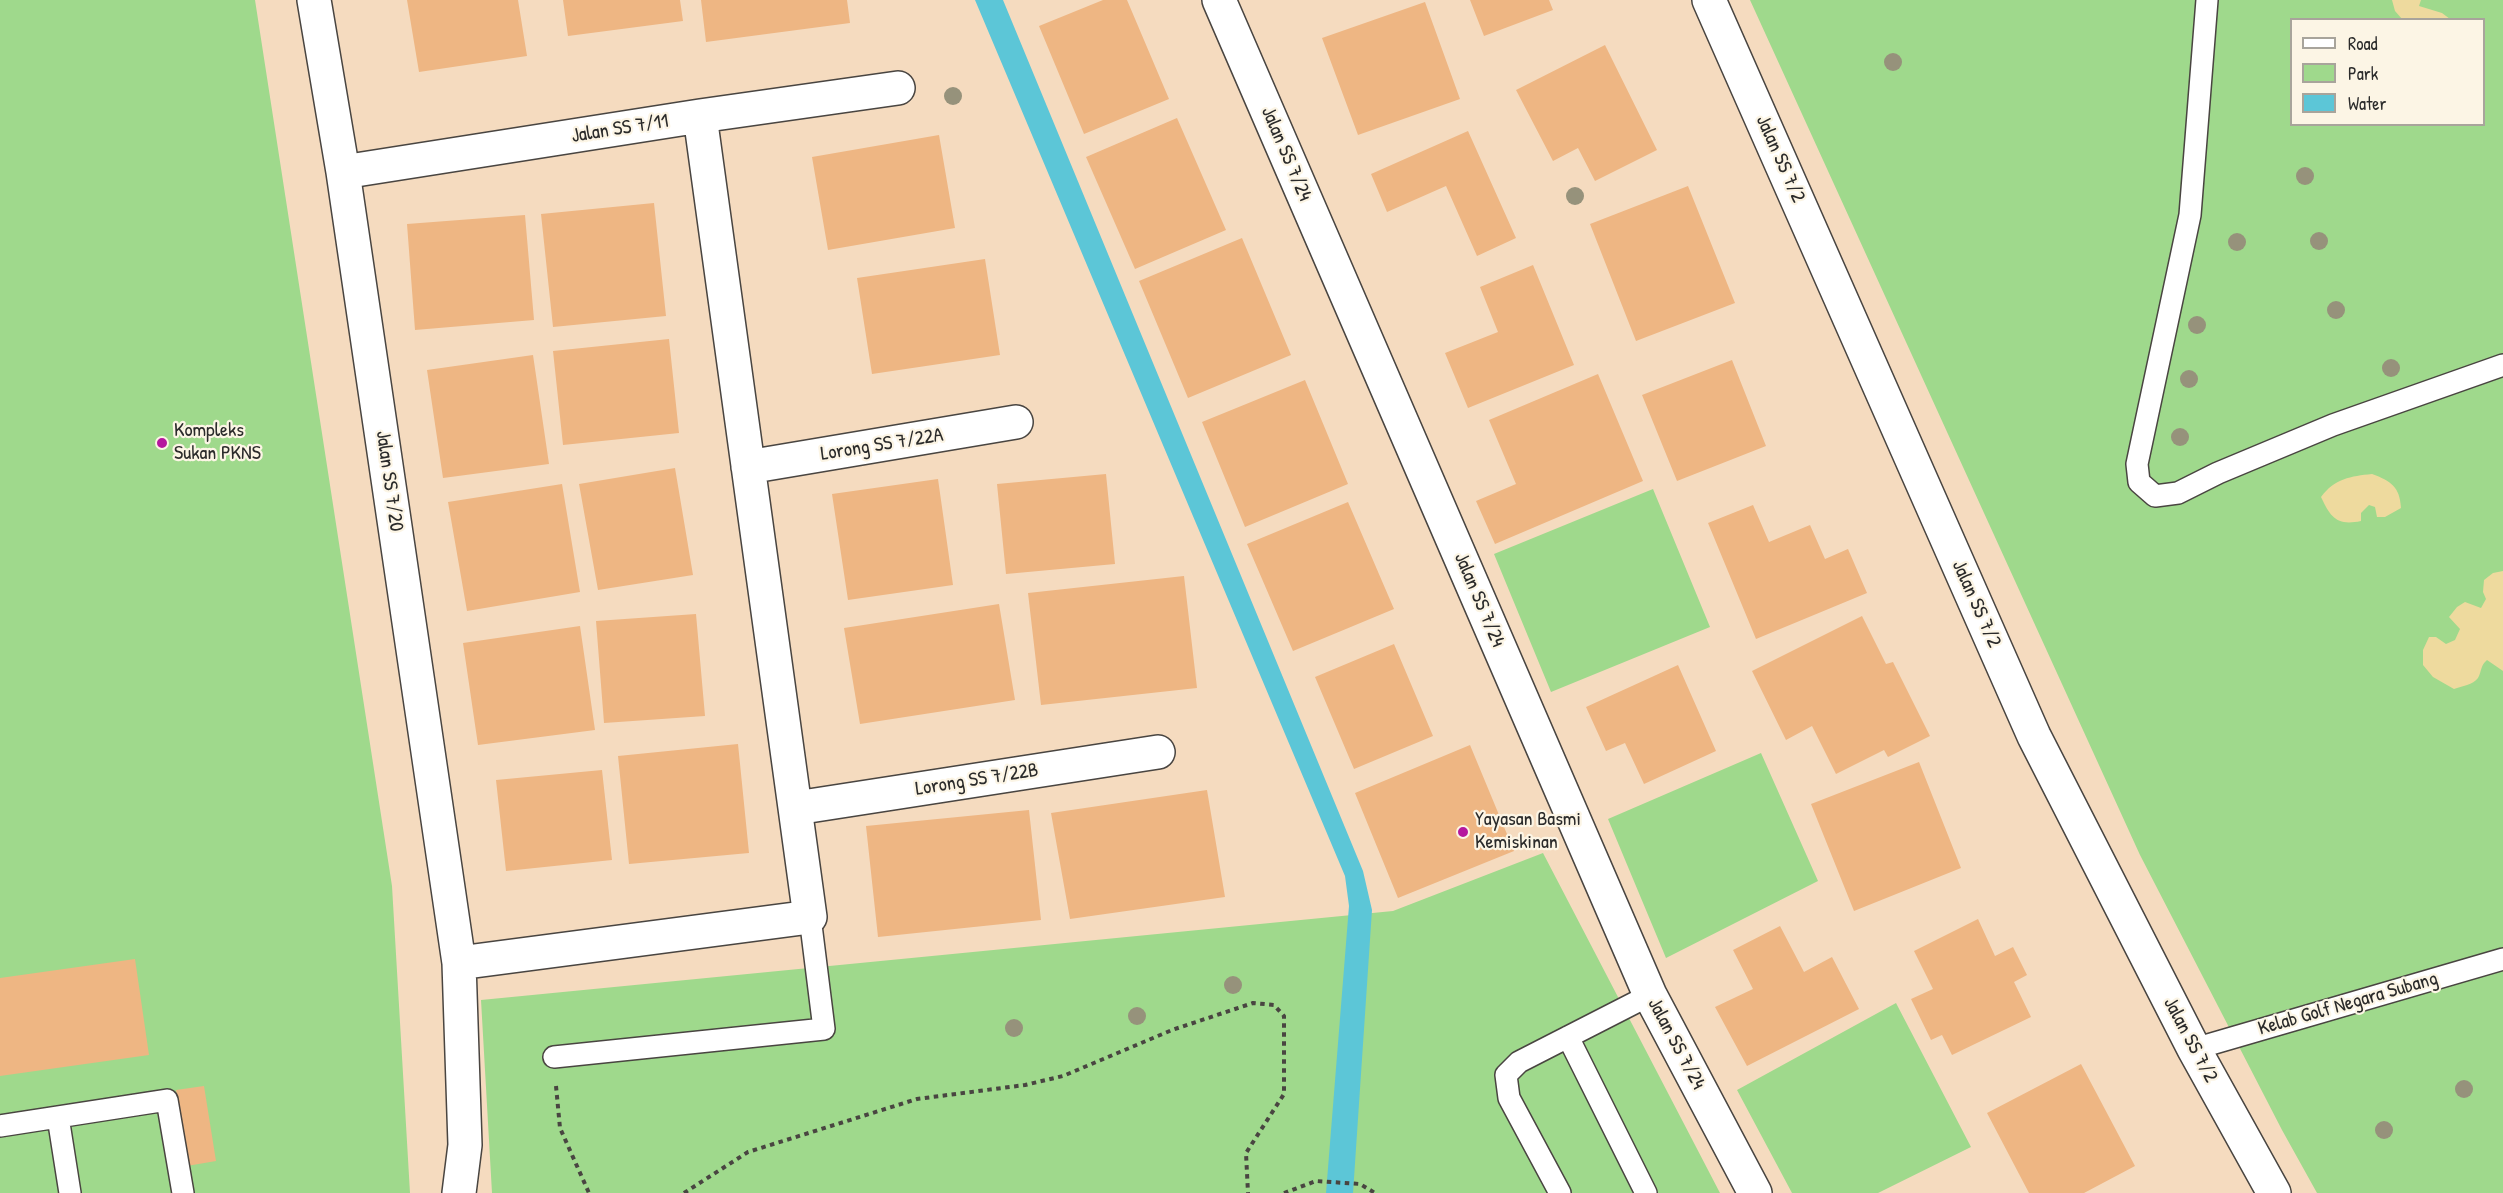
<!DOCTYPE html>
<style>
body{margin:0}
#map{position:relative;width:2503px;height:1193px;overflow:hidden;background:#f5dbbf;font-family:"Patrick Hand",sans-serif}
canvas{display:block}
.legend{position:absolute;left:2290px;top:18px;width:195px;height:108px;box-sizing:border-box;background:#fcf5e5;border:2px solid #a8a49b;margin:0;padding:8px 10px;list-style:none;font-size:18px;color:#2b2b2b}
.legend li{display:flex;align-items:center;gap:12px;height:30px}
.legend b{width:30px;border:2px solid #a8a49b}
</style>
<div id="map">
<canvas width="2503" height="1193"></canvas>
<ul class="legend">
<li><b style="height:8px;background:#fff"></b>Road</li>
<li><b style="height:16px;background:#9fd98c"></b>Park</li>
<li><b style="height:16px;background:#5cc6d7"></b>Water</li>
</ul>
</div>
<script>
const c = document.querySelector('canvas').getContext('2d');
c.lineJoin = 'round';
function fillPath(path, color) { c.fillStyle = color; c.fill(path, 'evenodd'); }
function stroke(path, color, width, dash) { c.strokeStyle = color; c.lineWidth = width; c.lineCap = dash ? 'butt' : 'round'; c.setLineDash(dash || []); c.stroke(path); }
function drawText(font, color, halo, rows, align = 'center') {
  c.font = font + ' "Patrick Hand",sans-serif'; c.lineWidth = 4.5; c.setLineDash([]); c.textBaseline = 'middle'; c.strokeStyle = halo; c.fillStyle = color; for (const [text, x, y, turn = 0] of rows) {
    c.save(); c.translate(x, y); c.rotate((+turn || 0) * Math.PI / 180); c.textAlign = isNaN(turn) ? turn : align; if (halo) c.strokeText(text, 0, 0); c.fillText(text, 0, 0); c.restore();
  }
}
fillPath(new Path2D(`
 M0 0H255L392 886 410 1193H0Z
 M1750 0H2503V1193H2317L2282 1130 2140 855ZM2292 20H2484V124H2292Z
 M1653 489 1710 627 1551 692 1494 554Z
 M1761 753 1818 881 1666 958 1608 819Z
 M1543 853 1720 1193H492L481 1000 1393 911Z
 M1896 1003 1971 1147 1878 1193H1792L1737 1090Z`), '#9fd98c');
fillPath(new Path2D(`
 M2392 0H2421L2419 6 2442 13 2450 19H2402L2395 11Z
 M2372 474C2391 481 2400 487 2401 508L2385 517H2377L2375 507 2369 505 2361 513V521C2337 526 2331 518 2321 497 2334 479 2351 476 2372 474Z
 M2503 571V671L2487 660C2480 666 2482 671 2478 678 2473 685 2462 686 2454 689L2433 677 2423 665V650L2429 637H2436L2446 644 2455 640 2460 629 2449 617 2457 607 2465 602 2481 608 2486 599 2483 592 2484 580 2493 573Z`), '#eeda9e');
fillPath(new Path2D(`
 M975 0H1003L1363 871 1372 910 1353 1193H1326L1349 906 1345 876Z`), '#5cc6d7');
fillPath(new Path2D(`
 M407 0H518L527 56 419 72Z
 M563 0H680L683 21 568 36Z
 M701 0H847L850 23 706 42Z
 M1103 0H1127L1169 99 1084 134 1039 26Z
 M1470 0H1549L1553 10 1484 36Z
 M1425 2 1460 99 1358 135 1322 38Z
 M1605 45 1657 150 1595 181 1578 148 1553 161 1516 90Z
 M1177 118 1226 230 1135 269 1086 157Z
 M1468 131 1516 238 1477 256 1446 186 1387 212 1371 174Z
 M939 135 955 228 828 250 812 157Z
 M1688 186 1735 303 1636 341 1590 224Z
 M654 203 666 316 553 327 541 214Z
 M525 215 534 320 415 330 407 224Z
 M1242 238 1291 355 1188 398 1139 281Z
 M985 259 1000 355 872 374 857 278Z
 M1533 265 1574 365 1468 408 1445 353 1498 332 1480 287Z
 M669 339 679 433 563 445 553 351Z
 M533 355 549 464 443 478 427 370Z
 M1732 360 1766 446 1677 481 1642 395Z
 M1598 374 1643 481 1495 544 1476 501 1516 484 1489 420Z
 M1305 380 1348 484 1245 527 1202 422Z
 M675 468 693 575 598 590 579 484Z
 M1106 474 1115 564 1006 574 997 484Z
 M938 479 953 585 848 600 832 494Z
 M562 484 580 592 467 611 448 502Z
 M1348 502 1394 609 1293 651 1247 544Z
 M1753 505 1769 542 1810 525 1825 559 1848 549 1867 593 1756 639 1708 523Z
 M1184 576 1197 688 1041 705 1028 593Z
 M999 604 1015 700 860 724 844 628Z
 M696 614 705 716 604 723 596 621Z
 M1862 616 1886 664 1893 662 1930 736 1888 757 1884 750 1836 774 1812 726 1786 740 1752 671Z
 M580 626 595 730 478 745 463 643Z
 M1394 644 1433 736 1354 769 1315 677Z
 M1678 665 1716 751 1644 784 1625 743 1606 751 1586 707Z
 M738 744 749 853 629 864 618 756Z
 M1470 745 1514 851 1398 898 1355 793Z
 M1919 762 1961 868 1854 911 1811 804Z
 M602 770 612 860 506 871 496 780Z
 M1207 790 1225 897 1070 919 1051 813Z
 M1029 810 1041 920 878 937 866 826Z
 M1978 919 1995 956 2013 947 2027 975 2014 982 2031 1017 1952 1055 1942 1035 1931 1040 1911 999 1933 989 1914 951Z
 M1780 926 1804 972 1832 957 1859 1009 1747 1066 1715 1007 1753 989 1733 950Z
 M135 959 149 1055 0 1076V978Z
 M2081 1064 2135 1166 2084 1193H2029L1987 1113Z
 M204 1086 216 1161 187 1166 176 1090Z`), '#eeb683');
const lane = new Path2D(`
 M2207 0 2190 215 2137 464 2139 482 2155 496 2178 493 2218 473 2333 425 2503 365
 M1568 1037 1646 1193
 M2194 1049 2503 959
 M554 1057 824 1029 810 917
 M58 1117 70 1193
 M0 1126 167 1100 183 1193
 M1560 1193 1509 1098 1506 1075 1519 1062 1650 995`);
const street = new Path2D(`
 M314 0 343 172 459 963 465 1145 459 1193
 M1219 0 1650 995 1755 1193
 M343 172 700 116 898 88
 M748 467 1016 422
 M796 808 1158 752
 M459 963 810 917 700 116`);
const secondary = new Path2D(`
 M1709 0 2034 736 2194 1049 2274 1193`);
stroke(lane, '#494541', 24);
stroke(street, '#494541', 36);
stroke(secondary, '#494541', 36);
stroke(new Path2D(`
 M556 1086 560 1128 589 1193
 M684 1193 748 1152 917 1099 1025 1085 1063 1076 1172 1030 1253 1003 1274 1005 1284 1016V1094L1246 1153 1248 1193
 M1284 1193 1316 1181 1360 1184 1375 1193`), '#494541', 4, [4.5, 4.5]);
stroke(lane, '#fff', 21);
stroke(street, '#fff', 33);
stroke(secondary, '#fff', 33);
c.fillStyle = '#96927b';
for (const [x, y] of [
 [1893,62],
 [953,96],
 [2305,176],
 [1575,196],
 [2319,241],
 [2237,242],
 [2336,310],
 [2197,325],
 [2391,368],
 [2189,379],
 [2180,437],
 [1233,985],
 [1137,1016],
 [1014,1028],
 [2464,1089],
 [2384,1130]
]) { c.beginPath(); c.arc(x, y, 9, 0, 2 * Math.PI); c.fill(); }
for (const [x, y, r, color] of [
 [162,443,6,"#b5179e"],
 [1463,832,6,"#b5179e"]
]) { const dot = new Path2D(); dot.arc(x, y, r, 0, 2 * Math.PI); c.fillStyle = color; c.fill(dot); stroke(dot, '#fcf5e5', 2); }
drawText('20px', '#2b2b2b', '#fcf5e5', [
 ["Jalan SS 7/11",620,129,-9],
 ["Jalan SS 7/24",1286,154,67],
 ["Jalan SS 7/2",1780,159,66],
 ["Lorong SS 7/22A",882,445,-9],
 ["Jalan SS 7/20",389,481,82],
 ["Jalan SS 7/24",1479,600,67],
 ["Jalan SS 7/2",1976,604,66],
 ["Lorong SS 7/22B",977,780,-9],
 ["Kelab Golf Negara Subang",2348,1004,-16],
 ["Jalan SS 7/2",2190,1040,62],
 ["Jalan SS 7/24",1676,1044,62]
]);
drawText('20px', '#2b2b2b', '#fcf5e5', [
 ["Kompleks",174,431],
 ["Sukan PKNS",174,454],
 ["Yayasan Basmi",1475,820],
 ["Kemiskinan",1475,843]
], 'left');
</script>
